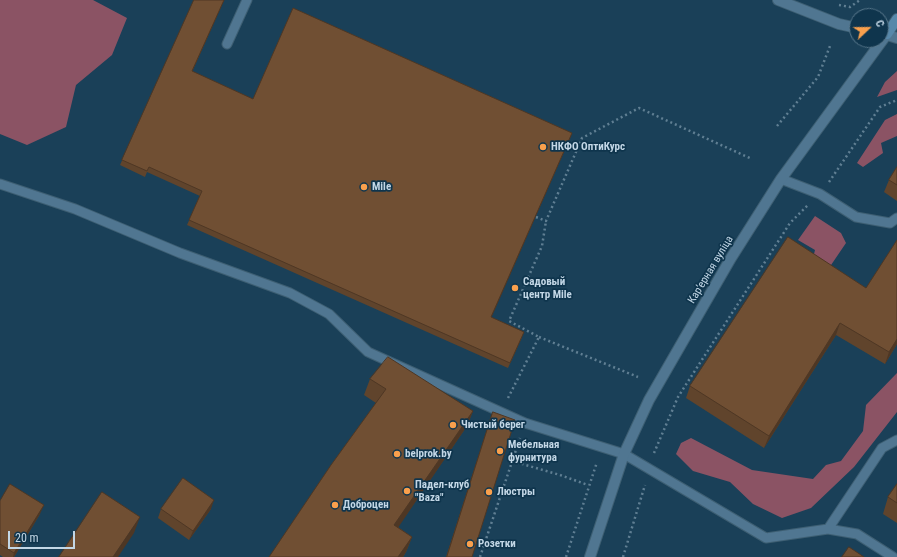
<!DOCTYPE html>
<meta charset="utf-8">
<style>
body{margin:0}
#map{position:relative;width:897px;height:557px;overflow:hidden;background:#1a4058;font-family:"Roboto Condensed",sans-serif}
canvas{display:block}
.north{position:absolute;left:849px;top:8px;width:40px;height:40px;box-sizing:border-box;background:#0f354d;border:1px solid #57768a;border-radius:50%;rotate:68deg;font-size:11px;font-weight:700;line-height:16px;text-align:center;color:#c3d7e6}
.north::after{content:'';display:block;margin:auto;width:14px;height:18px;background:#f9a04d;clip-path:polygon(50% 0,100% 100%,50% 72%,0 100%)}
.scale{position:absolute;left:8px;top:531px;width:67px;height:18px;box-sizing:border-box;border:2px solid #c3d7e6;border-top:0;padding-left:5px;font-size:12px;line-height:14px;white-space:nowrap;color:#c3d7e6;-webkit-text-stroke:3px #0f354d;paint-order:stroke}
</style>
<div id="map">
<canvas width="897" height="557"></canvas>
<div class="north">С</div>
<div class="scale">20 m</div>
</div>
<script>
const c = document.querySelector('canvas').getContext('2d');
c.lineJoin = 'round';
function fillPath(path, color) { c.fillStyle = color; c.fill(path, 'evenodd'); }
function stroke(path, color, width, dash) { c.strokeStyle = color; c.lineWidth = width; c.lineCap = dash ? 'butt' : 'round'; c.setLineDash(dash || []); c.stroke(path); }
function drawText(font, color, halo, rows, align = 'center') {
  c.font = font + ' "Roboto Condensed",sans-serif'; c.lineWidth = 3.5; c.setLineDash([]); c.textBaseline = 'middle'; c.strokeStyle = halo; c.fillStyle = color; for (const [text, x, y, turn = 0] of rows) {
    c.save(); c.translate(x, y); c.rotate((+turn || 0) * Math.PI / 180); c.textAlign = isNaN(turn) ? turn : align; if (halo) c.strokeText(text, 0, 0); c.fillText(text, 0, 0); c.restore();
  }
}
fillPath(new Path2D(`
 M0 0H93L127 18 112 55 76 85 66 127 27 145 0 134Z
 M897 71V90L877 97 885 82Z
 M897 114V136L881 143 883 153 863 167 857 163 885 120Z
 M815 216 841 233 846 243 829 268 813 258 815 250 798 240Z
 M897 373V412L854 467 811 508 782 518 753 504 730 482 693 471 676 454 681 443 691 438 752 470 813 479 826 465 841 461 863 431 866 405Z`), '#8b5364');
const lane = new Path2D(`
 M227 44 247 0
 M781 179 820 194 856 217 890 223 897 218
 M0 184 75 209 180 253 290 293 329 314 368 352 525 423 624 454 766 538 828 529 857 534 893 557
 M828 529 882 448 897 440`);
const street = new Path2D(`
 M778 0 839 24 857 28
 M881 33 897 38
 M590 557 624 454 649 400 683 341 731 258 781 179 887 34`);
const secondary = new Path2D(`
 M887 34 897 19`);
stroke(lane, '#3e5f73', 11);
stroke(street, '#3e5f73', 12);
stroke(secondary, '#3e5f73', 12);
stroke(new Path2D(`
 M839 5 850 7 860 0
 M777 126 818 77 830 46
 M829 182 880 107 897 100
 M536 217 546 221 582 138 639 108 752 159
 M539 337 638 377
 M508 398 539 337 509 321 542 246 546 221
 M654 453 678 397 790 223 808 205
 M512 461 560 475 588 485
 M480 557 520 438
 M566 557 597 462
 M623 557 645 485`), '#607f93', 2.5, [2, 3]);
stroke(lane, '#507691', 9);
stroke(street, '#507691', 10);
stroke(secondary, '#5788aa', 10);
fillPath(new Path2D(`
 M194 0H224L192 72 253 99 570 138 491 317 522 337 508 368 187 225 200 196 147 172 145 177 120 165Z
 M897 167V201L884 192 889 180Z
 M866 288 897 344 885 364 836 335 764 448 686 398 690 386Z
 M370 379 473 411 467 426 398 527 412 537 406 552 403 557 376 403 364 395Z
 M493 412 472 557H446L488 426Z
 M897 484V523L883 514 888 497Z
 M0 501 40 514 14 557H3L0 555Z
 M161 509H211L189 540 158 518Z`), '#60442c');
fillPath(new Path2D(`
 M572 133 570 138 489 323 491 317Z
 M840 323 836 335 764 448 769 436Z
 M897 339V344L885 364 889 352Z
 M473 411 467 426 389 541 394 525Z
 M214 500 211 509 189 540 193 531Z
 M44 505 40 514 14 557H13L14 553Z
 M140 517 134 533 118 557H113Z
 M412 537 406 552 403 557H398Z`), '#4e3724');
const building = new Path2D(`
 M194 0H224L192 71 253 99 293 8 572 133 491 317 524 332 510 363 189 220 202 191 149 167 147 171 122 160Z
 M897 167V185L889 180Z
 M788 237 866 288 897 240V339L889 352 840 323 769 436 690 386Z
 M388 357 473 411 394 525 412 537 398 557H269L331 465 386 389 370 379Z
 M493 412 515 420 472 557H447Z
 M183 478 214 500 193 531 161 509Z
 M10 484 44 505 14 553 0 544V501Z
 M897 484V503L888 497Z
 M102 492 140 517 113 557H59Z
 M849 547 864 557H842Z`);
fillPath(building, '#704f33');
stroke(building, '#4e3724', 1);
for (const [x, y, r, color] of [
 [543,147,4,"#f9a04d"],
 [364,187,4,"#f9a04d"],
 [515,288,4,"#f9a04d"],
 [453,425,4,"#f9a04d"],
 [500,451,4,"#f9a04d"],
 [397,454,4,"#f9a04d"],
 [407,491,4,"#f9a04d"],
 [489,492,4,"#f9a04d"],
 [335,505,4,"#f9a04d"],
 [470,544,4,"#f9a04d"]
]) { const dot = new Path2D(); dot.arc(x, y, r, 0, 2 * Math.PI); c.fillStyle = color; c.fill(dot); stroke(dot, '#0f354d', 1.5); }
drawText('bold 11px', '#c3d7e6', '#0f354d', [
 ["НКФО ОптиКурс",551,147],
 ["Mile",372,187],
 ["Садовый",523,282],
 ["центр Mile",523,295],
 ["Чистый берег",461,425],
 ["Мебельная",508,445],
 ["фурнитура",508,458],
 ["belprok.by",405,454],
 ["Падел-клуб",415,485],
 ["\"Baza\"",415,498],
 ["Люстры",497,492],
 ["Доброцен",343,505],
 ["Розетки",478,544]
], 'left');
drawText('11px', '#c3d7e6', '#0f354d', [
 ["Карʼерная вуліца",711,270,-59]
]);
</script>
